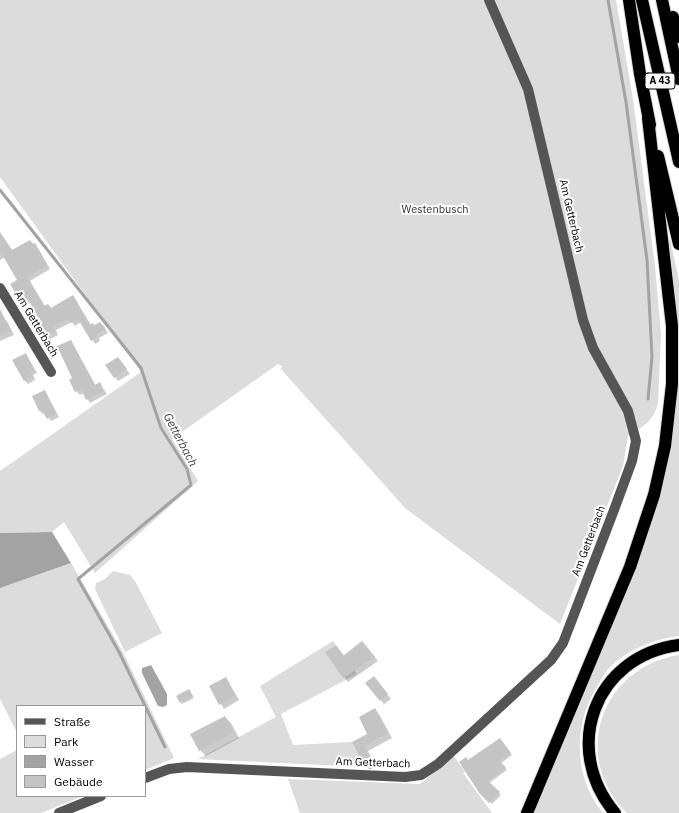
<!DOCTYPE html>
<meta charset="utf-8">
<style>
body{margin:0}
#map{position:relative;width:679px;height:813px;overflow:hidden;background:#fff;font-family:"IBM Plex Sans",sans-serif}
canvas{display:block}
.legend{position:absolute;left:16px;top:705px;width:130px;height:92px;box-sizing:border-box;background:#fff;border:1px solid #999;margin:0;padding:5px 7px;list-style:none;font-size:12px;color:#000}
.legend li{display:flex;align-items:center;gap:8px;height:20px}
.legend b{width:20px;border:1px solid #999}
</style>
<div id="map">
<canvas width="679" height="813"></canvas>
<ul class="legend">
<li><b style="height:5px;background:#555"></b>Straße</li>
<li><b style="height:11px;background:#dcdcdc"></b>Park</li>
<li><b style="height:11px;background:#a3a3a3"></b>Wasser</li>
<li><b style="height:11px;background:#c4c4c4"></b>Gebäude</li>
</ul>
</div>
<script>
const c = document.querySelector('canvas').getContext('2d');
c.lineJoin = 'round';
function fillPath(path, color) { c.fillStyle = color; c.fill(path, 'evenodd'); }
function stroke(path, color, width, dash) { c.strokeStyle = color; c.lineWidth = width; c.lineCap = dash ? 'butt' : 'round'; c.setLineDash(dash || []); c.stroke(path); }
function drawText(font, color, halo, rows, align = 'center') {
  c.font = font + ' "IBM Plex Sans",sans-serif'; c.lineWidth = 4; c.setLineDash([]); c.textBaseline = 'middle'; c.strokeStyle = halo; c.fillStyle = color; for (const [text, x, y, turn = 0] of rows) {
    c.save(); c.translate(x, y); c.rotate((+turn || 0) * Math.PI / 180); c.textAlign = isNaN(turn) ? turn : align; if (halo) c.strokeText(text, 0, 0); c.fillText(text, 0, 0); c.restore();
  }
}
fillPath(new Path2D(`
 M0 0H616L633 99 655 266 661 335 658 404C652 423 643 426 628 436L623 466 560 624 405 508 280 368 283 367 278 364 172 439 198 481 95 573 64 522 52 532 0 533V471L141 372 0 177Z
 M670 239 679 280V636C655 639 628 649 610 667 606 671 603 677 600 682 573 721 572 775 603 813H532L642 548 678 346 674 286 668 240Z
 M71 563 123 652 174 758 145 770V706H17V733L0 699V588Z
 M113 571 130 575 135 581 162 633 125 652 95 589 96 583 105 579Z
 M333 641 357 674 281 714 293 745 352 742 365 767 198 759 276 717 260 686Z
 M679 655V813H627C570 757 601 667 679 655Z
 M17 750V796H83L41 813H0V759Z
 M454 756 465 772 463 773 492 813H300L288 779 420 784Z`), '#dcdcdc');
fillPath(new Path2D(`
 M52 532 71 563 0 588V533Z
 M151 665 167 694V705L163 707 158 706 142 673V668Z`), '#a3a3a3');
fillPath(new Path2D(`
 M0 233 13 251 30 241 38 248 50 269 30 281 45 306 48 305 52 309 73 296 91 325 95 326 100 323 104 326 108 333 99 338 100 341 95 344 81 322 75 326 72 322 56 330 58 335 48 340 44 337 36 321 40 319 31 302 25 306 22 302 19 280 5 257 0 260Z
 M0 316 7 321 14 335 0 341Z
 M70 341 96 386 100 384 107 394 90 403 84 393 80 395 76 391 70 381 74 379Z
 M26 354 37 373 33 375 35 380 28 384 24 380Z
 M118 358 130 374 118 381 115 377Z
 M45 391 59 417 51 421 45 413 43 414 40 411Z
 M336 646 344 656 366 646 378 661 348 682 326 653Z
 M226 678 239 700 224 709 210 686Z
 M377 681 391 699 384 704 367 683Z
 M190 692 194 698 182 704 181 702Z
 M375 709 379 714 392 738 368 751 376 766 370 770 365 765 353 742 369 734Z
 M225 717 231 723 239 738 206 756 200 750Z
 M501 741 512 755 501 763 507 770 489 783 501 795 492 804 481 793 469 761Z`), '#0003');
stroke(new Path2D(`
 M608 0 626 102 647 260 652 357 648 399
 M0 190 141 368 161 428 187 469 191 485 78 579 119 652 165 747`), '#a3a3a3', 3);
fillPath(new Path2D(`
 M0 232 12 250 30 240 33 244 35 243 47 265 27 277 44 306 48 304 51 308 73 295 90 325 93 323 94 325 100 322 105 329 96 335 97 337 91 341 78 319 71 323 69 319 53 326 56 332 43 337 35 320 39 319 28 299 21 303 10 284 17 280 0 251Z
 M0 309 11 331 0 336Z
 M71 340 95 385 100 382 104 391 86 400 81 389 75 392 69 380 72 378 57 346Z
 M26 353 34 370 30 372 33 377 24 381 12 360Z
 M118 357 127 369 114 378 105 365Z
 M45 390 56 414 47 419 42 410 39 411 32 396Z
 M362 641 375 657 343 678 325 652 336 645 343 656Z
 M374 676 388 694 380 701 365 683Z
 M226 677 236 696 219 705 209 686Z
 M189 689 193 696 180 703 176 696Z
 M375 708 388 733 364 746 372 762 364 766 352 742 367 734 359 717Z
 M225 716 234 732 199 751 190 734Z
 M500 738 511 753 500 761 506 768 488 781 500 792 489 803 480 794 459 762 466 757 468 760Z`), '#c4c4c4');
const highway = new Path2D(`
 M629 0 640 74 650 125
 M642 0 679 162
 M662 0 679 79
 M673 17 679 37
 M658 156 679 244
 M527 813 630 567 654 495 665 446 672 384V326L648 118
 M615 813C561 749 594 656 679 645`);
stroke(highway, '#dbdbdb', 14);
stroke(new Path2D(`
 M0 288 51 372
 M145 778 169 769 187 767 405 777 421 775 438 764 551 660 563 643 614 510 632 461 636 441 628 411 593 348 583 320 528 89 489 0
 M59 813 101 796`), '#555', 10);
stroke(highway, '#000', 12);
for (const [x, y, w] of [
 [660,81,30]
]) { const box = new Path2D(); box.roundRect(x - w / 2, y - 8, w, 16, 3); c.fillStyle = '#fff'; c.fill(box); stroke(box, '#000', 1); }
drawText('bold 10px', '#000', null, [
 ["A 43",660,81]
]);
drawText('11px', '#333', '#fff', [
 ["Westenbusch",435,210]
]);
drawText('11px', '#000', '#fff', [
 ["Am Getterbach",571,216,77],
 ["Am Getterbach",36,324,59],
 ["Am Getterbach",589,541,-69],
 ["Am Getterbach",373,763,2]
]);
drawText('italic 12px', '#444', '#fff', [
 ["Getterbach",180,440,62]
]);
</script>
